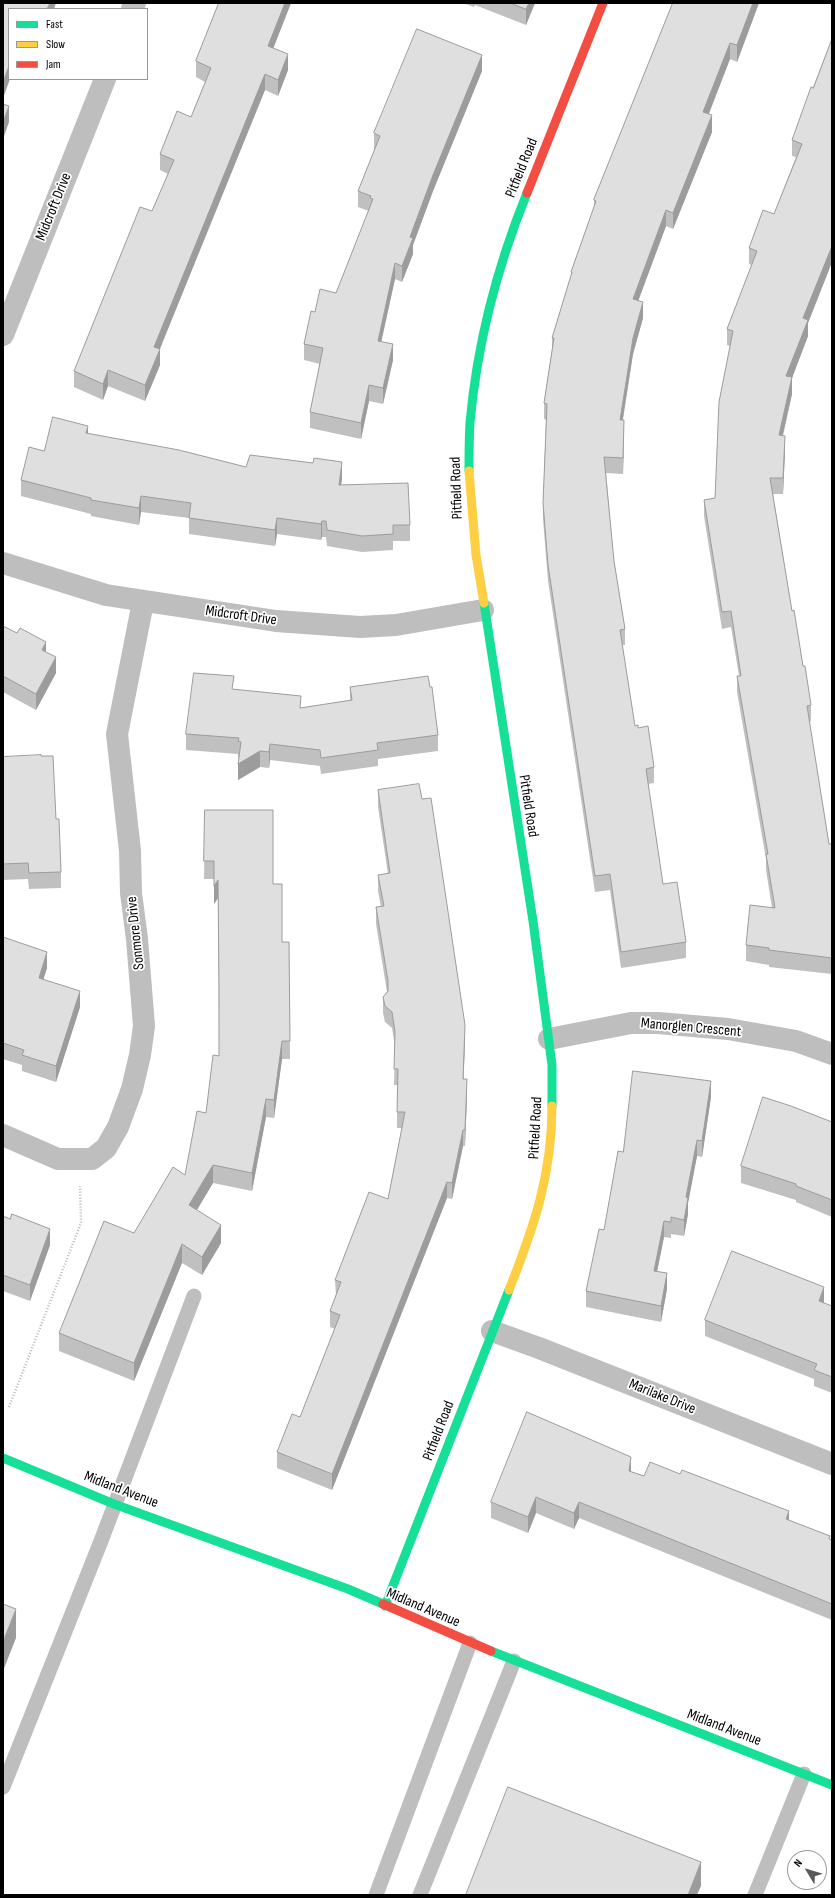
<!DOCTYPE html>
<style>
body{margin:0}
#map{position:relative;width:835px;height:1898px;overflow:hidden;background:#fff;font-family:"Sofia Sans Condensed",sans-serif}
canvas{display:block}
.frame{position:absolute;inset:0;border:4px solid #000;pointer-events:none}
.legend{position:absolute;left:8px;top:8px;width:140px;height:72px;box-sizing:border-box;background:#fff;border:1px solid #999;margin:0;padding:5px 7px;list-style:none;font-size:12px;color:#000}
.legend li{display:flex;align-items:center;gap:8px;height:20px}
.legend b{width:20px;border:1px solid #999}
.north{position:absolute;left:787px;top:1850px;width:40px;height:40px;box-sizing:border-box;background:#fff;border:1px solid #999;border-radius:50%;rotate:308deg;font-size:11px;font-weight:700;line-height:16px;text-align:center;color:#000}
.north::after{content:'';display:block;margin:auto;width:14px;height:18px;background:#595959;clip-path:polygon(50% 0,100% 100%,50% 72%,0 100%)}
</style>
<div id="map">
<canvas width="835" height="1898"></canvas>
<div class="frame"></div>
<ul class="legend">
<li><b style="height:5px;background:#16e098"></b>Fast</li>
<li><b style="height:5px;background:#ffcf43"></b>Slow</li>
<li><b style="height:5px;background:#f24e42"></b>Jam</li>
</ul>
<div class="north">N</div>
</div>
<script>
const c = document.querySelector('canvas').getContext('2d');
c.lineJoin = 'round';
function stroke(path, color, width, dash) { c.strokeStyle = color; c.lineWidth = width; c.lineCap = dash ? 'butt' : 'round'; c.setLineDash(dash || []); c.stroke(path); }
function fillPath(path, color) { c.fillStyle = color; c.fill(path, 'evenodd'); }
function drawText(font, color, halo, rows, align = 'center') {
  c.font = font + ' "Sofia Sans Condensed",sans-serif'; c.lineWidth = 3.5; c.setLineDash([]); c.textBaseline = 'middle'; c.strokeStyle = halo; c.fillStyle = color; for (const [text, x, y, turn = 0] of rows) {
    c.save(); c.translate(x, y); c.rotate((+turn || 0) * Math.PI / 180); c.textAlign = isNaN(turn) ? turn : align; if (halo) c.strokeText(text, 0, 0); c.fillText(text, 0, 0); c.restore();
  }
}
stroke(new Path2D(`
 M9 1407 81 1223 80 1186`), '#b9b9b9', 2.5, [1, 2]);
stroke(new Path2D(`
 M3 1787 101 1541 194 1296
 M376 1895 470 1643
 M420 1895 514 1661
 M755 1895 804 1774`), '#bebebe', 15);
stroke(new Path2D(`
 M132 9 135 3
 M3 335 105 79
 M3 563 106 595 276 621 360 627 396 625 483 610
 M549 1039 631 1023H658L728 1029 796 1041 832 1054
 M3 1135 58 1159H92L106 1148 118 1127 132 1089 140 1055 144 1026 137 939 131 893 130 851 117 734 143 602
 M492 1331 539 1348 832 1464`), '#bebebe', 22);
stroke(new Path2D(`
 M469 471C469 455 469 439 470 423 477 343 497 267 527 193
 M484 603 533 921 552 1065V1106
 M3 1458 114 1504 348 1589 383 1604
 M385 1606 509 1290
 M491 1651 832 1785`), '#16e098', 9);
stroke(new Path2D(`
 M469 471 476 555 484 603
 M509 1290C534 1227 552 1175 552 1106`), '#ffcf43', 9);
stroke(new Path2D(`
 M527 193 603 3
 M383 1604 491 1651`), '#f24e42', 9);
fillPath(new Path2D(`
 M219 3H291L273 48 288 70 278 96 265 90 160 349V365L145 401 108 386 103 400 74 387V371L152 211 168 174 160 170V154L191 117 205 82 196 77V61Z
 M463 3H535L526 25 475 5 474 7Z
 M673 3H759L737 62 730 59 709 114 712 132 673 229 666 226 638 301 643 318 633 354 623 420 624 436 623 474 606 473 614 561 625 629V645H622L635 726 638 728 654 767V783L648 784 663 884 686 942V958L621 968 610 890 595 892 548 581 543 519V503L546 420 544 419V403L552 349V338L571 277V272L594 207V200Z
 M832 39V262L808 323V336L792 378V394L783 436 785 452 783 494H773L792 611 811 705V721L809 722 829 844H832V974L769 967V965L746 961V945L772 908 766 870V859L737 692V676H739L731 627 722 629 704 516V500L715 498 730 346 727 345V329L752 265 749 264V248L774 214 796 157 792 156V140Z
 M482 71 433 191 413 245V254L402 282 395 279 381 341 393 360 383 404 369 401 361 439 310 428V412L320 364 304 360V344L315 312 336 293 369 211 358 207V191L375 150 374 149V133Z
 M88 434 246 467 342 478 341 485 410 525V541H393V550L362 552 327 546 326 537H322L321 540 277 534 275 546 189 534V518L141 512 139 525 91 516V514L21 496V480L44 451Z
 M3 626 46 652 56 673 36 710 3 692Z
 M350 687H430L438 735V751L378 759V766L321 774 320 766 270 760 269 768 260 767 238 780 239 757H238V754L186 750V734L234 689 301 708 350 701Z
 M41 756 56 819 61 872V888L29 889 28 879 3 880V757Z
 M378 790 422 799 465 1041 463 1079 467 1095 465 1146H463L452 1199 447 1198 332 1490 277 1468V1452L300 1417 335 1329 330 1327V1311L336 1296 335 1280 388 1199 402 1128H397V1085H394L395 1046 392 1028 385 1022 383 1013V997L387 992 376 924V907H381L378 891V875L388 874 378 807Z
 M205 810 273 884 282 942H289L290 1059H282L274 1118 266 1117 252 1191 213 1183 197 1210 221 1243 202 1275 182 1263 134 1381 59 1351V1333L134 1233 185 1175 206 1113 219 1056 218 898 214 904V879H204Z
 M3 937 47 968 43 979 80 1007 56 1082 22 1071V1065L3 1059Z
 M711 1097 702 1157 697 1156 688 1203V1214L684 1236 671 1234V1238L664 1237 657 1271 667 1289 661 1322 586 1307V1291L604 1230Z
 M832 1122V1217L796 1202V1200L741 1183V1166Z
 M3 1216 50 1245 30 1301 3 1291Z
 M824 1303 832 1306V1393L814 1386V1379L705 1336V1320Z
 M631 1472 789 1520 832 1540V1620L579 1518 574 1529 536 1513 528 1533 491 1518V1502Z`), '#c0c0c0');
fillPath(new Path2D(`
 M50 3H56L54 9H47Z
 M285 3H291L268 62V46Z
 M529 3H535L526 25V9Z
 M753 3H759L737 62V45Z
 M730 43V59L703 128V112Z
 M288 54V70L278 96V80Z
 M482 55V71L433 191 413 245V254L402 282V266L410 237 433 175Z
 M9 66V79H10L3 98V82Z
 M265 74V90L154 363V347Z
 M9 106V122L3 139V122Z
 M712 115V132L673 229V213Z
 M666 210V226L633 315V299Z
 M832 246V262L808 323V336L792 378V394L779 451V435L786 376 803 318Z
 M395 263V279L378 357V341Z
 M643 302V318L633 354 620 436V420L633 338Z
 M393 344V360L383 404V388Z
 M160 349V365L145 401V385Z
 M108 370V386L103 400V384Z
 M369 385V401L361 439V423Z
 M624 420V436L623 474V458Z
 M88 426V442L86 433Z
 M785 436V452L783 494V478Z
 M342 462V478L339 501V485Z
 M141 496V512L139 525V508Z
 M277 518V534L275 546V530Z
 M322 521V537L321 540V524Z
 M46 642V658L42 650Z
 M56 657V673L36 710V694Z
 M270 744V760L269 768V752Z
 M260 751V767L238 780V764Z
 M218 880V898L214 904V886Z
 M47 952V968L39 994V978Z
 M80 991V1007L56 1082V1066Z
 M465 1025V1041L463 1095V1079Z
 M282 1041V1059L274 1118V1100Z
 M467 1079V1095L465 1146V1130Z
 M711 1081V1097L702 1157V1141Z
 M266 1099V1117L252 1191V1173Z
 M463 1130V1146L452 1199V1183Z
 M697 1140V1156L688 1203V1214L684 1236V1220L686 1197Z
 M213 1165V1183L189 1223V1205Z
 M447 1182V1198L332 1490V1474Z
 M664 1221V1237L654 1287V1271Z
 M221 1225V1243L202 1275V1257Z
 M50 1229V1245L30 1301V1285Z
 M182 1244V1263L134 1381V1363Z
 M667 1273V1289L661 1322V1306Z
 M824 1287V1303L819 1301Z
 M631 1457V1473L629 1471Z
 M536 1497V1513L528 1533V1517Z
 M579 1502V1518L574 1529V1513Z
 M789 1511V1527L786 1519Z
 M16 1609V1638L3 1671V1642Z
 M701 1862V1886L697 1895H688Z`), '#9c9c9c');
const building = new Path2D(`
 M3 3H50L47 9H9V66L3 82Z
 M219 3H285L268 46 288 54 278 80 265 74 154 347 160 349 145 385 108 370 103 384 74 371 140 207 152 211 174 160 160 154 177 111 191 117 211 68 196 61Z
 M511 3H529L526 9Z
 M673 3H753L737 45 730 43 703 112 712 115 673 213 666 210 633 299 643 302 633 338 620 420H624L623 458 604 457 614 561 625 629 620 630 635 726 638 725V728L648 726 654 767 646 769 663 884 677 882 686 942 621 952 610 874 595 876 548 565 543 503 547 404 544 403 554 338H552L572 272H571L596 201 594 200Z
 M417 29 482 55 433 175 410 237 413 238 402 266 395 263 378 341 393 344 383 388 369 385 361 423 310 412 323 348 304 344 311 311 315 312 320 289 336 293 373 199 370 198 371 196 358 191 380 136 374 133Z
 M832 39V246L803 318 808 320 786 376 792 377 779 435 785 436 783 478H770L792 611 794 610 803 666H805L811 705 807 706 829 844H832V958L769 950V948L746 945 750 905 775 908 766 854H768L737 676H741L731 611 722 612 704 500 715 498 719 402 733 331 727 329 757 251 749 248 763 210 774 214 802 144 792 140 811 87 813 88Z
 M3 104 9 106 3 122Z
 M53 417 88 426 86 433 179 450 246 467 250 455 313 463 314 458 342 462 339 485 408 483 410 525H393V534L362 536 327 530 326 521H322L321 524 277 518 275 530 189 518 191 503 141 496 139 508 91 500V498L21 480 29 447 44 451Z
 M3 626 17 633 20 628 46 642 42 650 56 657 36 694 3 676Z
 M194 673 234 676 232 689 301 696 300 708 352 700 350 687 428 676 430 687H432L438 735 377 743 378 750 321 758 320 750 270 744 269 752 260 751 238 764 241 742 238 741 239 738 186 734Z
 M41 755V756H53L56 819H59L61 872 29 873 28 863 3 864V757Z
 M419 784 422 799 431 798 465 1025 463 1079H467L465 1130H463L452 1183 447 1182 332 1474 277 1452 292 1414 300 1417 340 1315 330 1311 341 1282 335 1280 369 1192 388 1199 405 1112H397L398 1069H394L395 1032 392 1012 385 1006 383 997 388 991V981L376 907 384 906 378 875 390 873 378 790Z
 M205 810H273V884H282V942H289L290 1041H282L274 1100 266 1099 252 1173 213 1165 189 1205 221 1225 202 1257 182 1244 134 1363 59 1333 104 1221 134 1233 173 1167 185 1175 197 1111 206 1113 213 1055 219 1056V989L218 880 214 886V861H204Z
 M3 937 47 952 39 978 80 991 56 1066 22 1055 24 1050 3 1043Z
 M633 1071 711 1081 702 1141 697 1140 686 1197 688 1198 684 1220 671 1217V1222L664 1221 654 1271 667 1273 661 1306 586 1291 599 1229 604 1230 618 1151 623 1152Z
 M763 1097 791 1106 832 1122V1200L796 1186V1184L741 1166Z
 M12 1214 50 1229 30 1285 3 1275V1216L10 1219Z
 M732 1251 824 1287 819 1301 832 1306V1377L814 1370 817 1364 705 1320Z
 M527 1412 631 1457 629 1471 644 1476 650 1462 680 1474 682 1470 789 1511 786 1519 830 1536 829 1539 832 1540V1604L579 1502 574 1513 536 1497 528 1517 491 1502Z
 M3 1604 16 1609 3 1642Z
 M508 1787 701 1862 688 1895H466Z`);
fillPath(building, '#dfdfdf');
stroke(building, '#9c9c9c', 1);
drawText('15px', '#000', '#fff', [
 ["Pitfield Road",522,168,-68],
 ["Midcroft Drive",54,207,-68],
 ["Pitfield Road",457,488,-92],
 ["Midcroft Drive",241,616,8],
 ["Pitfield Road",528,806,81],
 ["Sonmore Drive",136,933,-96],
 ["Manorglen Crescent",691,1028,5],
 ["Pitfield Road",536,1128,-87],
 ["Marilake Drive",662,1397,22],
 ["Pitfield Road",439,1431,-69],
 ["Midland Avenue",121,1490,21],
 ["Midland Avenue",423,1608,23],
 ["Midland Avenue",724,1728,21]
]);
</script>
